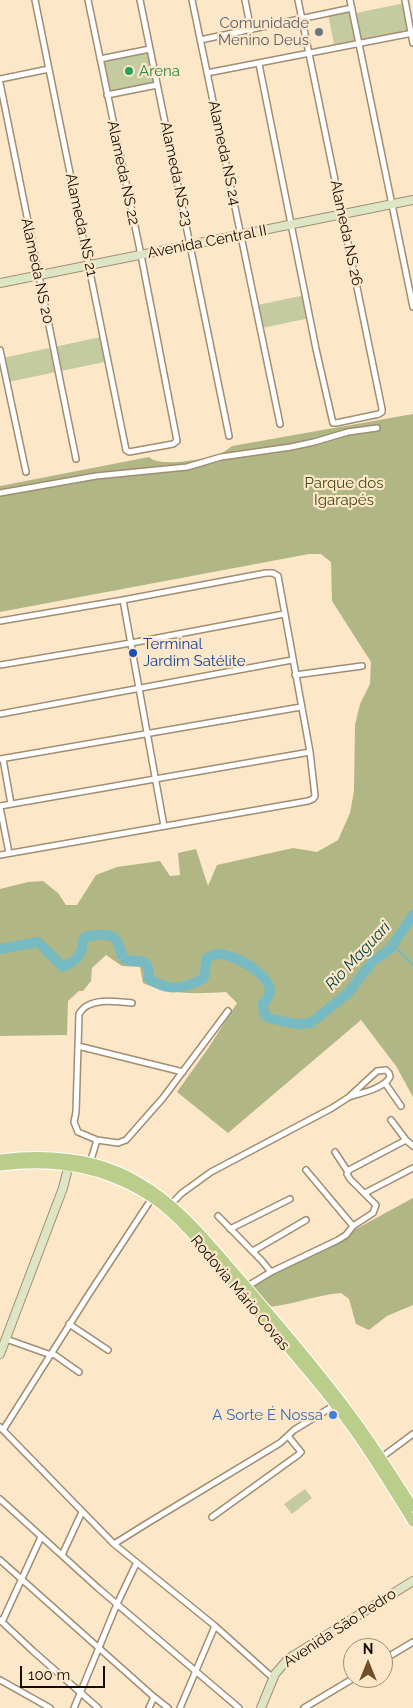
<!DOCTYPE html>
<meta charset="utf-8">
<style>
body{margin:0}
#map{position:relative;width:413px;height:1708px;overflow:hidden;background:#fde7c9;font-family:Raleway,sans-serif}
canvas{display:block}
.north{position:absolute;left:343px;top:1638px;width:50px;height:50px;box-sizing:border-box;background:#fde7c9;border:1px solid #a08f7a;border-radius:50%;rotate:0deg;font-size:14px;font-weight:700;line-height:20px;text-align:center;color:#140c04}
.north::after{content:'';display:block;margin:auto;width:18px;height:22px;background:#724d29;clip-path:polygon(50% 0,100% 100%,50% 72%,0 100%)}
.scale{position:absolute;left:20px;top:1666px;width:85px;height:22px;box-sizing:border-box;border:2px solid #140c04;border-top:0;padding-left:6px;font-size:15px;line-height:18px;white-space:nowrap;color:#140c04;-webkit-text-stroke:4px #fde7c9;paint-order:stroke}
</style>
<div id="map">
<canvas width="413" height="1708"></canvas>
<div class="north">N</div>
<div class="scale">100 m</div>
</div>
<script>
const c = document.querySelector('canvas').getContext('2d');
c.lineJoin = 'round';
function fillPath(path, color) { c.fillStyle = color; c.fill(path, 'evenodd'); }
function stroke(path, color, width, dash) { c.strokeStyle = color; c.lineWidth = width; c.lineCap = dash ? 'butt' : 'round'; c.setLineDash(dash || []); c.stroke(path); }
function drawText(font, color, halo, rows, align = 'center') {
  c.font = font + ' Raleway,sans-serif'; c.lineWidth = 4.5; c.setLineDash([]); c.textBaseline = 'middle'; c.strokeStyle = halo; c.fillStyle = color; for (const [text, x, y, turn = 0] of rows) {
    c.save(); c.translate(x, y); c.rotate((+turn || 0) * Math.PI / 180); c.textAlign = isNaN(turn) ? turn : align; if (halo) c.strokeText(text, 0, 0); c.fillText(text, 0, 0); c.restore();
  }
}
fillPath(new Path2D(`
 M405 3 411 33 362 43 356 13Z
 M353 9 360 43 335 49 328 14Z
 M151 47 158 84 108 95 100 58Z
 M305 295 310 318 262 328 258 305Z
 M105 336 109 361 8 382 3 358Z
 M305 1489 312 1498 292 1514 284 1504Z`), '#c5cba1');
fillPath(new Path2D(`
 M413 414V1097L396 1066 361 1020 228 1133 177 1092 209 1047 237 1003 226 992C198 994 169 995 143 983L140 967 122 966 106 955 92 968 91 981 83 991H79L68 1001 67 1035 0 1036V889L28 882 43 881 58 893 66 905H77L96 875 117 867 160 861 170 876 180 875 178 853 196 849 208 886 217 865 293 848 317 852 338 840 350 813 354 791 355 725 360 704 370 684 371 662 332 601 331 562 321 554H309L0 612V486L149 457C160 468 208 459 222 453 226 451 229 448 232 446Z
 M413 1198V1305L387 1316 369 1330 356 1324 349 1299 341 1293C316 1295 293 1305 267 1307L251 1286Z`), '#b0b785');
stroke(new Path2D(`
 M390 949H397L413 965`), '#77bac2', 2);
stroke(new Path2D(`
 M0 949 38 942 63 967C71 963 79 959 82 949 83 944 82 941 85 937 95 935 113 931 118 943 120 948 120 954 124 958 136 967 150 951 149 979 165 989 177 990 194 983 197 982 202 980 204 977 206 971 205 964 207 958 211 956 214 954 218 954 234 953 289 983 263 1003L264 1014 269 1018 295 1024 311 1023 348 993 373 961 390 949 413 915`), '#77bac2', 10);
const street = new Path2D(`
 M35 0 126 450 129 452 173 444 177 441 141 255 88 0
 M140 0 229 436
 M192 0 280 424
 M245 0 251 30
 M350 0 413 307
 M405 0 413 43
 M200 40 352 8
 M100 59 150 49
 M259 64 316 349 332 419 333 423H336L379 414 382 412V409L298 0
 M207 73 413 33
 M0 79 49 69
 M0 83 76 459
 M107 95 157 85
 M0 350 26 472
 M0 493 96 476 187 467 221 457 291 447 314 442 348 432 377 428
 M123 600 164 826
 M0 621 123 600 266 573H273L278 576 310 752 315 796 313 799 308 801 0 855
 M0 665 131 643 284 614
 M295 675 362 666
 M0 714 292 660
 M0 759 301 707
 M3 759 11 804
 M0 806 310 752
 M0 807 9 853
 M78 1046 183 1072
 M385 1083 401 1106
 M391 1120 406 1140
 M97 1140 118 1143 126 1140 163 1098 228 1011
 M335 1152 348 1172
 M90 1163 97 1140 78 1132 74 1122 76 1112 79 1014C88 997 116 1001 132 1003
 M306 1170 353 1226 373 1213 376 1205 350 1179 347 1174 349 1170 406 1140 413 1146
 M365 1193 413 1168
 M171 1204 182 1193 211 1172 332 1108 349 1097 377 1071 386 1070 389 1073 390 1077C383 1089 361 1093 349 1097
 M218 1216 262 1261 271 1272
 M230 1229 290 1199
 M253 1251 306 1220
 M246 1287 271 1272 338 1240 346 1235 353 1226
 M69 1324 108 1350
 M6 1339 51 1355
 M52 1353 79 1372
 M0 1427 114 1544 215 1626 273 1678
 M3 1430 87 1297 152 1198
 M382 1457 413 1434
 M0 1499 98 1588 239 1708
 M212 1517 298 1455 301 1452 288 1436
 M114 1544 146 1524 280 1443 294 1430 335 1405
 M62 1555 82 1512
 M0 1560 154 1697 168 1708
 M0 1620 33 1651 98 1708
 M2 1622 41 1537
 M383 1660 413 1642
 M0 1680 50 1708
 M74 1708 117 1604 136 1564
 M149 1708 154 1697
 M180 1708 215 1626
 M304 1708 354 1678`);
const secondary = new Path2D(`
 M0 283 413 200
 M0 1354 63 1188 67 1172 68 1162
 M261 1708 275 1674 288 1659 413 1581`);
const primary = new Path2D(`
 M0 1159C48 1153 97 1157 139 1182 181 1206 210 1245 242 1281 279 1325 318 1369 352 1416 374 1445 393 1476 413 1507
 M0 1166C54 1159 106 1167 152 1198 184 1219 213 1260 237 1289 270 1328 304 1365 335 1405 364 1442 388 1482 413 1522`);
stroke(street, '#a18d72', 8);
stroke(secondary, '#a18d72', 10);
stroke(primary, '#fff', 11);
stroke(street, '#fff', 5);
stroke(secondary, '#dce6c4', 8);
stroke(primary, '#bacd8a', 9);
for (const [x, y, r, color] of [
 [319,32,5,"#6b7280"],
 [129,71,5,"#2e9e5b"],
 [133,653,5,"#1a4fb4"],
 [333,1415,5,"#3f7fe0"]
]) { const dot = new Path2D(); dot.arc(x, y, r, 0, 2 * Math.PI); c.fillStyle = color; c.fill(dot); stroke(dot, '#fde7c9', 2); }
drawText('15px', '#5b616d', '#fde7c9', [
 ["Comunidade",309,23],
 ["Menino Deus",309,40]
], 'right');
drawText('15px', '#27864d', '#fde7c9', [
 ["Arena",139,71]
], 'left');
drawText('15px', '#140c04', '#fde7c9', [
 ["Alameda NS 24",224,153,78],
 ["Alameda NS 22",123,173,78],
 ["Alameda NS 23",176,174,78],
 ["Alameda NS 21",81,225,78],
 ["Alameda NS 26",346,233,78],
 ["Avenida Central II",207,242,-11],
 ["Alameda NS 20",37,271,78],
 ["Rodovia Mário Covas",240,1293,50],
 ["Avenida São Pedro",340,1628,-33]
]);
drawText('15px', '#474c13', '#fde7c9', [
 ["Parque dos",344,483],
 ["Igarapés",344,500]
]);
drawText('15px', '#164399', '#fde7c9', [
 ["Terminal",143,644],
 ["Jardim Satélite",143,661]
], 'left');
drawText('15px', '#366cbe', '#fde7c9', [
 ["A Sorte É Nossa",323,1415]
], 'right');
drawText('italic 16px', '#04444b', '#fde7c9', [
 ["Rio Maguari",358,956,-47]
]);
</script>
